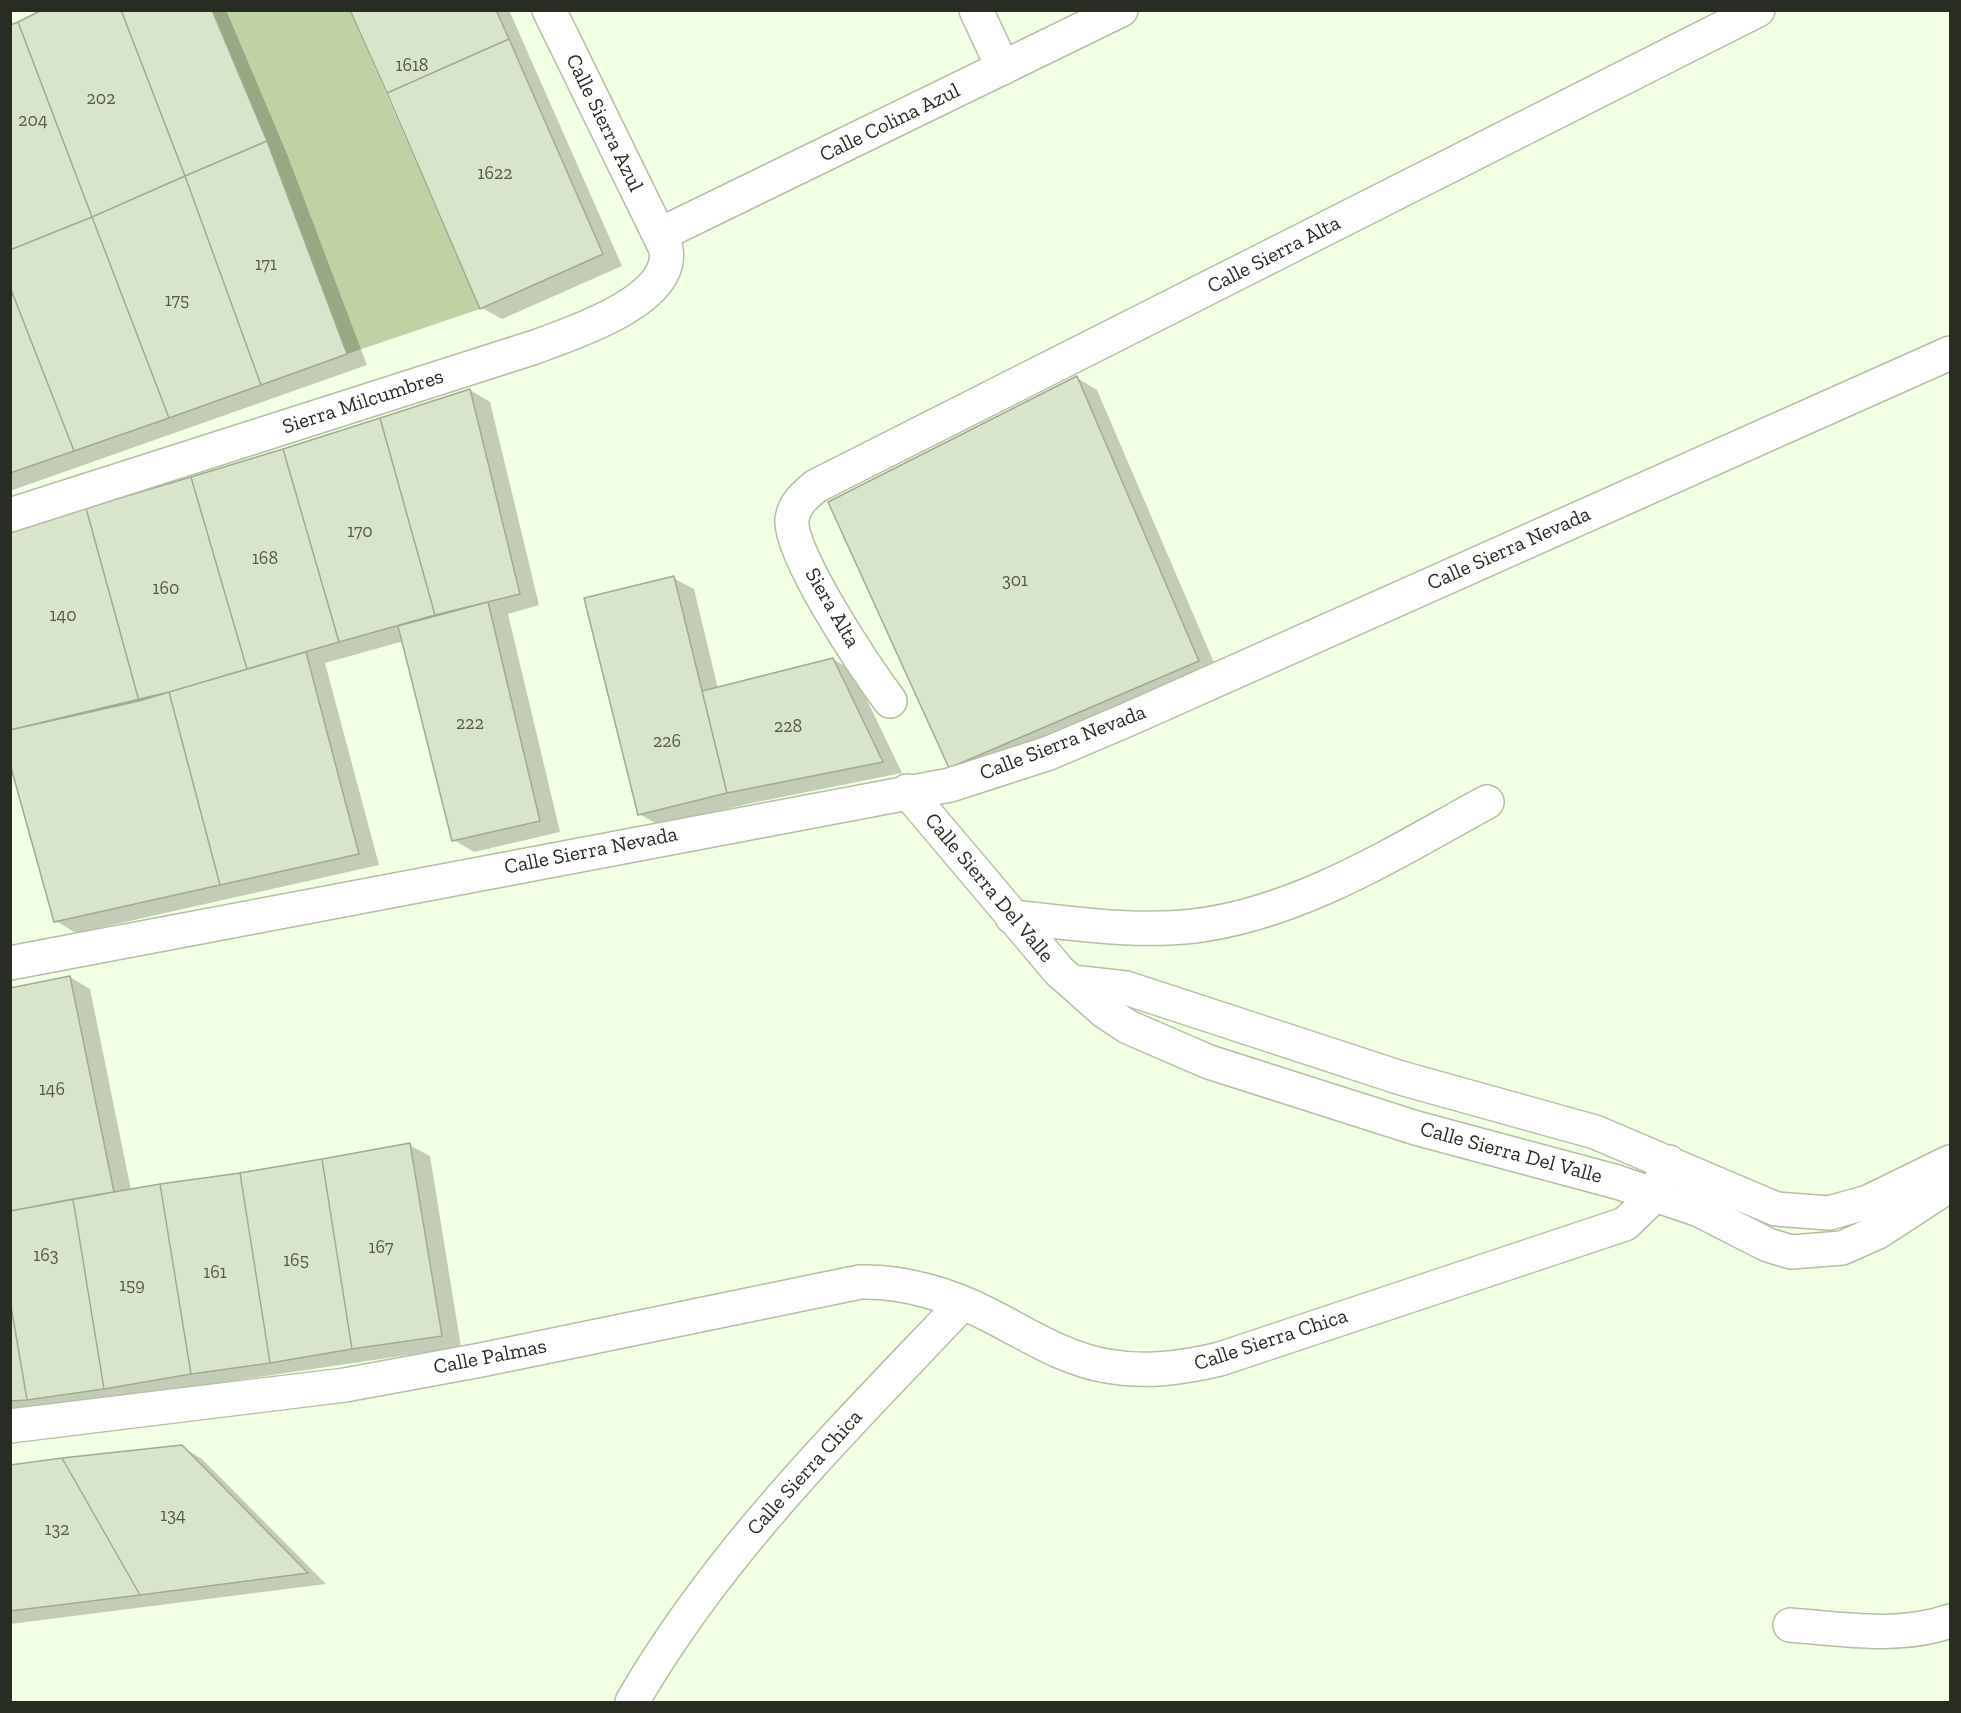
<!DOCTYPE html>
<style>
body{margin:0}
#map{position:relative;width:1961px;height:1713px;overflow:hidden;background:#f3ffe4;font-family:"Zilla Slab",serif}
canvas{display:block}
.frame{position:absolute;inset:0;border:12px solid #282c22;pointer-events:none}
</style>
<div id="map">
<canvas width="1961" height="1713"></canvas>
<div class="frame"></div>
</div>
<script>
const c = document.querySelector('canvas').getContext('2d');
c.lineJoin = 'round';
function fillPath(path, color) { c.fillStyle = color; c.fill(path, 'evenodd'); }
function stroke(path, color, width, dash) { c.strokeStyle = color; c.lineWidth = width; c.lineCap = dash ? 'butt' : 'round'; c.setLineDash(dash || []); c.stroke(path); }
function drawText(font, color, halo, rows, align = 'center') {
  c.font = font + ' "Zilla Slab",serif'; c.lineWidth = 4.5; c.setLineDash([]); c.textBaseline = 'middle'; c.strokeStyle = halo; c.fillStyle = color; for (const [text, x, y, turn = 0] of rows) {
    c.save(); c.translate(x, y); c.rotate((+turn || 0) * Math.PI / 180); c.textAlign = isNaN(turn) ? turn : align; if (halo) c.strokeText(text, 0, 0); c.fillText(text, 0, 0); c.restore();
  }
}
fillPath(new Path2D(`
 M212 11H350L480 309 347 354 267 141Z`), '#bed2a4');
fillPath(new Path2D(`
 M48 10H226L287 154 367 365 10 491V28Z
 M351 10H509L622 266 502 319 482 308Z
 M1077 378 1097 390 1218 672 970 779 950 767Z
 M470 390 490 402 539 605 508 614 560 832 474 852 454 840 404 641 325 663 379 865 76 933 56 921 10 758Z
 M673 578 694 589 718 689 833 659 853 671 902 773 747 804 659 825 639 814Z
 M70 977 90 989 131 1190 409 1145 430 1156 461 1347 10 1414V988Z
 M182 1447 202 1459 326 1584 10 1624V1467Z`), '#0003');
const building = new Path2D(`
 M42 10H121L185 176 92 217 18 22Z
 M121 10H212L267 141 185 176Z
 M350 10H496L509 39 387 93Z
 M18 22 92 217 10 250V25Z
 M509 39 603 254 480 309 387 93Z
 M267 141 347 354 261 385 185 176Z
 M185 176 261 385 169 418 92 217Z
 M92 217 169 418 74 451 10 287V250Z
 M10 287 74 451 10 473Z
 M1077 376 1199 661 949 768 828 502Z
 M470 389 520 594 435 615 380 418Z
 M380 418 435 615 339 642 283 449Z
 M283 449 339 642 247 669 191 477Z
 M191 477 247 669 139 701 86 508Z
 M86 508 139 701 10 730V532Z
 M674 576 727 793 638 815 584 598Z
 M488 602 540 821 452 841 398 626Z
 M306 652 359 854 220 885 169 692Z
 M833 658 883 762 727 793 702 691Z
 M169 692 220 885 54 922 10 764V730Z
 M70 976 114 1192 10 1211V988Z
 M410 1143 442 1336 352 1349 322 1159Z
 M322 1159 352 1349 270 1363 240 1173Z
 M240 1173 270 1363 191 1374 160 1184Z
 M160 1184 191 1374 104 1389 73 1199Z
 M73 1199 104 1389 27 1400 10 1300V1211Z
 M10 1300 27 1400 10 1401Z
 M182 1445 308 1573 140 1595 62 1458Z
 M62 1458 140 1595 10 1611V1465Z`);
fillPath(building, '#d9e5cb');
stroke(building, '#a0ab92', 1.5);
const street = new Path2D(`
 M976 10 1003 68
 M659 235 1121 10
 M10 515 532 348C570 334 675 301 666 249L549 10
 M890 701C867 670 788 553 792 519 794 504 805 495 816 486L1758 10
 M907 791 1059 971 1104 1011 1128 1027 1209 1062 1416 1128 1617 1182 1699 1210 1768 1245 1791 1252 1842 1248 1878 1232 1950 1185
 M1012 917C1072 923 1134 933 1194 926 1300 913 1395 852 1487 802
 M10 963 950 785 1049 753 1129 719 1950 353
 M1072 982 1126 988 1401 1078 1595 1132 1776 1209 1829 1213 1868 1202 1950 1162
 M10 1426 345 1385 481 1360 860 1282C904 1281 951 1295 991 1316 1028 1335 1065 1359 1107 1366 1146 1373 1182 1368 1220 1359L1625 1224 1655 1195 1669 1162
 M1790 1625C1841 1629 1900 1639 1950 1621
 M632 1702C719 1551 844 1429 963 1303`);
stroke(street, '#b4bfa5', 36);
stroke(street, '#fff', 33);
drawText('18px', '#545a4c', null, [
 ["1618",412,66],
 ["202",101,99],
 ["204",33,121],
 ["1622",495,174],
 ["171",266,265],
 ["175",177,301],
 ["170",360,532],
 ["168",265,559],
 ["301",1015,581],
 ["160",166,589],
 ["140",63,616],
 ["222",470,724],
 ["228",788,727],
 ["226",667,742],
 ["146",52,1090],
 ["167",381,1248],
 ["163",46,1256],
 ["165",296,1261],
 ["161",215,1273],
 ["159",132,1286],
 ["134",173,1516],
 ["132",57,1530]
]);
drawText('21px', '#282c22', '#fff', [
 ["Calle Sierra Azul",604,123,64],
 ["Calle Colina Azul",890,123,-26],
 ["Calle Sierra Alta",1274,255,-27],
 ["Sierra Milcumbres",363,402,-18],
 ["Calle Sierra Nevada",1509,549,-24],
 ["Siera Alta",832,608,60],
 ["Calle Sierra Nevada",1063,743,-21],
 ["Calle Sierra Nevada",591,851,-11],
 ["Calle Sierra Del Valle",989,888,50],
 ["Calle Sierra Del Valle",1511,1153,15],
 ["Calle Sierra Chica",1271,1340,-18],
 ["Calle Palmas",490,1357,-11],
 ["Calle Sierra Chica",805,1473,-48]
]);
</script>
